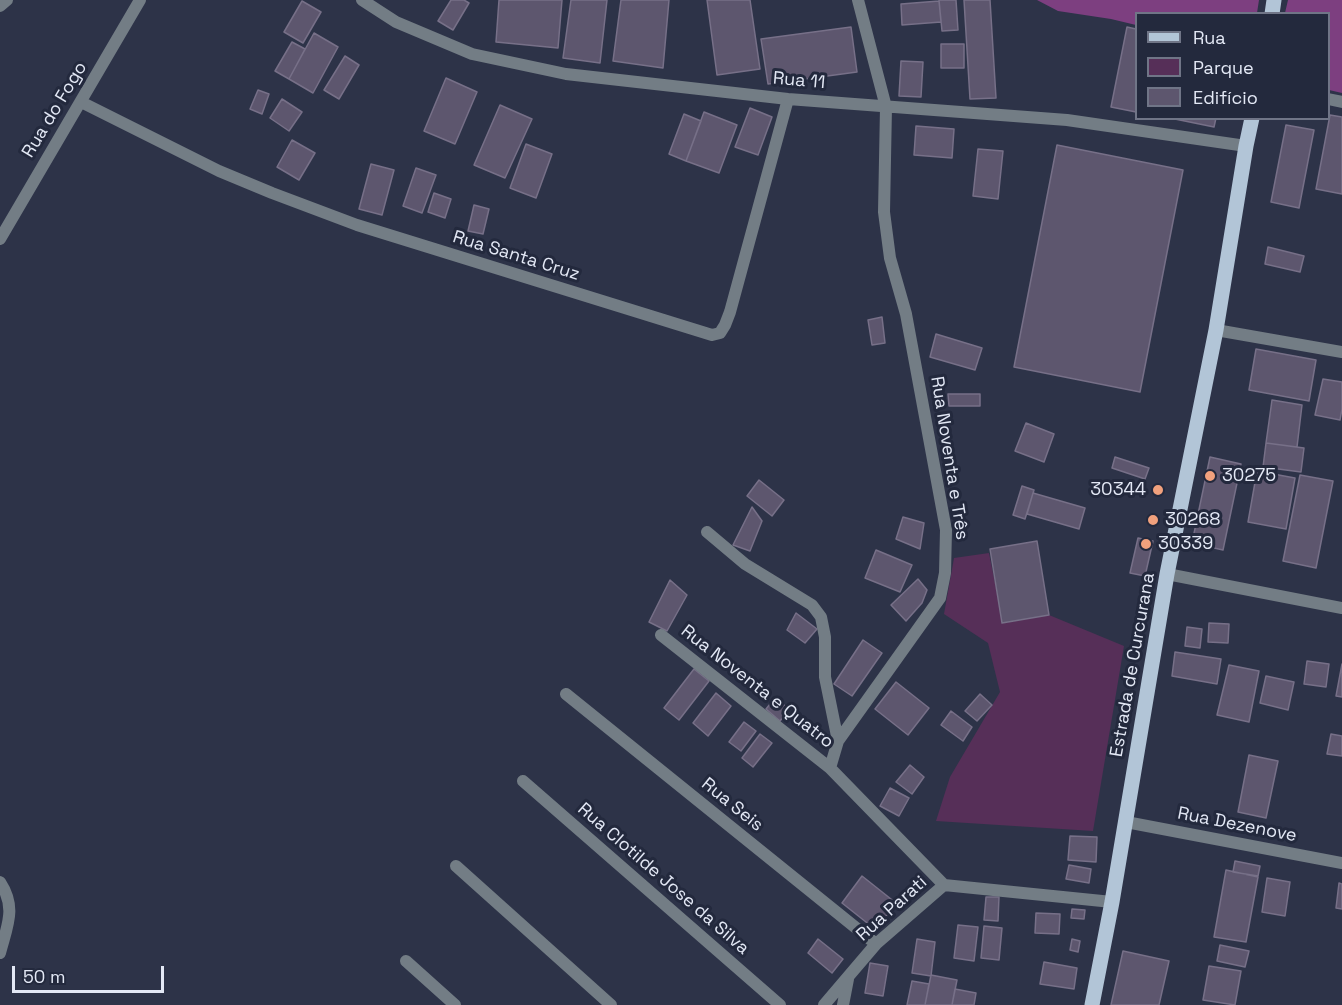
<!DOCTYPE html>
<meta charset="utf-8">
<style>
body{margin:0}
#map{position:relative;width:1342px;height:1005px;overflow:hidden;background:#2d3348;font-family:"Space Grotesk",sans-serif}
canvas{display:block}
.legend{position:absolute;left:1135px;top:12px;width:195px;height:108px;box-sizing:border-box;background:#23293d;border:2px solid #707587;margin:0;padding:8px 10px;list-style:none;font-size:18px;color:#e3e8f5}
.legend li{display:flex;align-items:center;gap:12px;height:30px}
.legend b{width:30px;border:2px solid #707587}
.scale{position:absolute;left:12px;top:966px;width:152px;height:27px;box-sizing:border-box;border:3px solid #e3e8f5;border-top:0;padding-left:8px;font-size:18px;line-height:21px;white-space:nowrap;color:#e3e8f5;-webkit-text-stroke:4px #23293d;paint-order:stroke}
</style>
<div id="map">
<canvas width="1342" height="1005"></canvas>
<ul class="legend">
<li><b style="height:8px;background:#b2c5d7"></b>Rua</li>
<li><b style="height:16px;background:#562f58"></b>Parque</li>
<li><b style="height:16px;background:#5d566e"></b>Edifício</li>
</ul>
<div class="scale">50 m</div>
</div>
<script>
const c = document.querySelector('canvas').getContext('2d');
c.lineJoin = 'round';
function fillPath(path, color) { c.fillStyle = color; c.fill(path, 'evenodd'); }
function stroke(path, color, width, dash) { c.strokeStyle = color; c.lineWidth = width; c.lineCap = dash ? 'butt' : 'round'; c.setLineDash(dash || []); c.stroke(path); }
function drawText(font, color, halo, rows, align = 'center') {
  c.font = font + ' "Space Grotesk",sans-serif'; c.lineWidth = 6; c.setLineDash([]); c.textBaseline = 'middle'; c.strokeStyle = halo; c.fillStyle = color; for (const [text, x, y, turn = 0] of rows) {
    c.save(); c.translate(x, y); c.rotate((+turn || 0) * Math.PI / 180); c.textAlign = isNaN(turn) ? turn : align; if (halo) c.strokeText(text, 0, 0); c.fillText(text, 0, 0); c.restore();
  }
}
fillPath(new Path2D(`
 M989 553 1003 623 1049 615 1124 646 1093 831 936 821 950 777 1000 692 988 643 944 614 954 558Z`), '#562f58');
fillPath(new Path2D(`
 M1037 0H1259L1257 13 1136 14V25L1111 19 1058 11Z
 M1288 0H1342V93L1329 90 1328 14 1285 13Z`), '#7d3f80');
const building = new Path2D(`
 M451 0H464L469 3 453 30 438 21Z
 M499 0H562L558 48 496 42Z
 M571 0H607L600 63 563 58Z
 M621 0H669L663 68 613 61Z
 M707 0H750L760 69 717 75Z
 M939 0H956L958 30 942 31Z
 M964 0H990L996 98 970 99Z
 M302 1 321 12 303 43 284 32Z
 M939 1 941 22 902 25 901 4Z
 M851 27 857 72 768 84 761 39Z
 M1127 27 1136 29V112L1111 107Z
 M314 33 338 47 313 93 289 79Z
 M292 42 305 49 289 79 275 71Z
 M941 44H964V68H941Z
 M345 56 359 65 339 99 324 90Z
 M901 61 923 62 921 97 899 96Z
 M446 78 477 92 455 144 424 131Z
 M258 90 269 94 262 114 250 109Z
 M282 99 302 112 289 131 270 118Z
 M500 105 532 119 505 178 474 165Z
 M750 108 772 117 758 155 735 147Z
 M704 112 737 125 719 173 686 161Z
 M684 114 701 121 686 161 669 154Z
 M1330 115 1342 117V194L1316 189Z
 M1170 118H1216L1214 127Z
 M1286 125 1314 130 1299 208 1271 202Z
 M916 126 954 129 952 158 914 155Z
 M292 140 315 153 299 180 277 167Z
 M526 144 552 154 536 198 510 188Z
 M1057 145 1183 170 1140 392 1014 367Z
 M978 149 1003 151 998 199 973 196Z
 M371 164 394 170 382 215 359 209Z
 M416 168 436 175 422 213 403 206Z
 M434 193 451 199 445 218 428 212Z
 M474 205 489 209 483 234 468 231Z
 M1268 247 1304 256 1300 272 1265 264Z
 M882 317 885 343 872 345 868 320Z
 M936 334 982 348 975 370 930 357Z
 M1256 349 1316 360 1309 401 1249 390Z
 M1323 379 1342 382V409L1340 420 1315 415Z
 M948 394H980V406H949Z
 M1272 400 1302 405 1297 447 1266 443Z
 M1026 423 1054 434 1044 462 1015 451Z
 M1266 443 1304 448 1301 472 1263 467Z
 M1115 457 1149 468 1145 479 1112 468Z
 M1210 457 1241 464 1223 550 1192 543Z
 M1257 471 1295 478 1286 529 1248 522Z
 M1300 475 1333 481 1316 568 1283 561Z
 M759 480 784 500 772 516 747 496Z
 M1022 486 1034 490 1025 519 1013 515Z
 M1033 493 1085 508 1079 529 1027 514Z
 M752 507 762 521 750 551 733 545Z
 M903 517 924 523 920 549 896 539Z
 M1138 538 1153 541 1145 576 1130 573Z
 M1037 541 1049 615 1002 623 990 549Z
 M876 550 912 565 900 592 865 578Z
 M918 579 927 590 922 603 906 621 891 605Z
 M670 580 687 595 667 631 649 622Z
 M796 613 817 629 805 643 787 630Z
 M1209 623 1229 624 1228 643 1208 642Z
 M1187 627 1202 629 1200 648 1185 646Z
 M863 640 882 653 852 696 834 684Z
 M1175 652 1221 659 1217 684 1172 676Z
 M1307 661 1329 664 1326 687 1304 684Z
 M1342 664V697L1336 696Z
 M1229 665 1259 671 1249 722 1217 715Z
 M694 669 709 681 679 720 664 708Z
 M1266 676 1294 682 1288 710 1260 703Z
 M896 682 929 708 908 735 875 709Z
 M716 693 731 706 708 736 693 723Z
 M980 694 992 705 977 721 965 711Z
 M775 698 789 709 780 721 766 709Z
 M951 711 972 727 963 741 941 725Z
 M744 722 756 731 741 751 729 742Z
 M760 734 772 743 753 767 742 758Z
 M1331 734 1342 736V756L1327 754Z
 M1249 755 1278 761 1266 818 1238 812Z
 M910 765 924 777 912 794 896 782Z
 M890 788 909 798 899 816 880 806Z
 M1070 836 1097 837 1096 862 1068 860Z
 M1235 861 1260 866 1258 876 1233 872Z
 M1069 865 1091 869 1089 883 1066 879Z
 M1226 870 1258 877 1246 942 1214 937Z
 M862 876 896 903 876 930 842 903Z
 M1267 878 1290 882 1285 916 1262 912Z
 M1339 883 1342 884V909L1336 908Z
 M986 897H999L998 921 984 920Z
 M1072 909 1085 910 1084 919 1071 918Z
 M1036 913 1060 914 1059 934 1035 933Z
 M958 925 978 927 974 961 954 958Z
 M984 926 1002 928 999 960 981 958Z
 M818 939 843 959 832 973 808 953Z
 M917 939 935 942 931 976 912 973Z
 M1072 939 1080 941 1078 952 1070 950Z
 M1220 945 1249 951 1245 967 1217 961Z
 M1123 951 1169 961 1159 1005H1111Z
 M1044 962 1077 968 1074 989 1040 984Z
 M870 963 888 966 883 996 865 993Z
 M1209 966 1241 971 1235 1005 1203 1000Z
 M931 975 957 980 952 1005H925Z
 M912 981 929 984 925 1005H907Z
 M955 989 976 993 974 1005H952Z`);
fillPath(building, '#5d566e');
stroke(building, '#777088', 1.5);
stroke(new Path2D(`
 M362 0 396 22 472 54 566 74 788 99 1067 120 1246 146
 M858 0 886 107 884 212 890 258 906 314 946 530 945 573 940 598 838 741 830 768 944 885
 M0 6 7 0
 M1328 99 1342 102
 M81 102 219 171 272 193 357 225 712 335 720 333 725 325 730 312 788 99
 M0 239 140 0
 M1216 330 1342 352
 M707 532 745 564 812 605 821 617 825 637V677L838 741
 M661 635 830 768
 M566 694 876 944
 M523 781 780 1005
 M1126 822 1342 863
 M456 866 611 1005
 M0 882C17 908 7 926 0 953
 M406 961 455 1005
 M824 1005 876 944 944 885 1112 902
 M843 1005 848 979`), '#737d85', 12);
stroke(new Path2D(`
 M1167 574 1342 608`), '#737d85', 12);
stroke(new Path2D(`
 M1272 14 1274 0
 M1092 1005 1112 902 1167 574 1216 330 1246 146 1252 118`), '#b2c5d7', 15);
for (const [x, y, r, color] of [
 [1210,476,6,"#f1a17d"],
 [1158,490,6,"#f1a17d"],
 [1153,520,6,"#f1a17d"],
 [1146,544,6,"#f1a17d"]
]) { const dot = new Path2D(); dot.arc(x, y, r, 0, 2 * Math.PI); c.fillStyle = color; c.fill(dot); stroke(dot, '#23293d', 2); }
drawText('18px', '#e3e8f5', '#23293d', [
 ["Rua 11",799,81,5],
 ["Rua do Fogo",55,110,-59],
 ["Rua Santa Cruz",516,256,17],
 ["Rua Noventa e Três",949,458,81],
 ["Estrada de Curcurana",1133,665,-80],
 ["Rua Noventa e Quatro",757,687,38],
 ["Rua Seis",732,805,39],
 ["Rua Dezenove",1237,825,11],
 ["Rua Clotilde Jose da Silva",663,879,41],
 ["Rua Parati",892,909,-42]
]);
drawText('18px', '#e3e8f5', '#23293d', [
 ["30275",1222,476],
 ["30344",1146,490,"right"],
 ["30268",1165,520],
 ["30339",1158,544]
], 'left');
</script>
